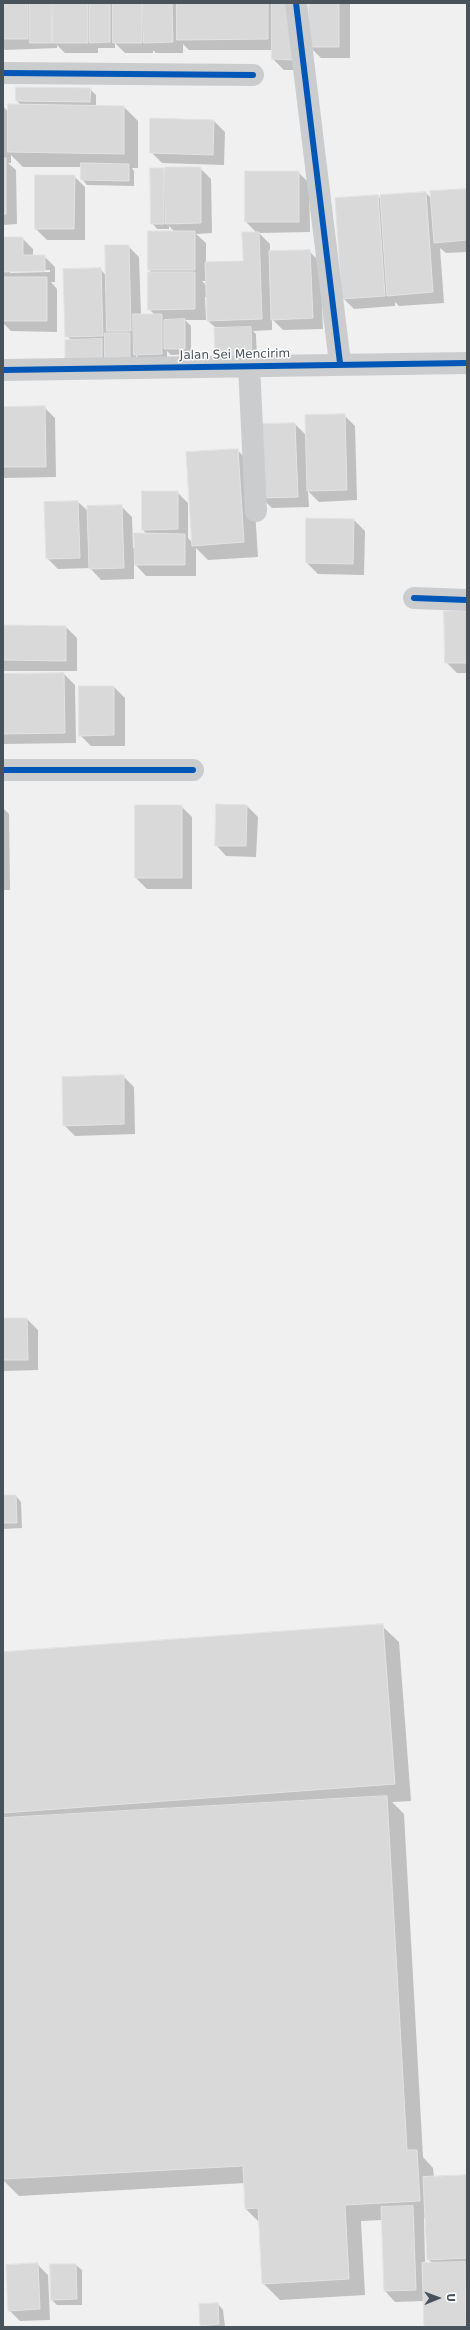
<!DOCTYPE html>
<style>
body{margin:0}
#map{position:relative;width:470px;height:2330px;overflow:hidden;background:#f0f0f0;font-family:"DejaVu Sans",sans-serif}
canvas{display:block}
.frame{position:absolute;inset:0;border:4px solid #48525b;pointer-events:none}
.north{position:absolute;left:418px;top:2278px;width:40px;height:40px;-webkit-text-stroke:3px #fff;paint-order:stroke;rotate:89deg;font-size:11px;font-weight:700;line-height:16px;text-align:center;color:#48525b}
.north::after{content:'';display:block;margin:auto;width:14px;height:18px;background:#48525b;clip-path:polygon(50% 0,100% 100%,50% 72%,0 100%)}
</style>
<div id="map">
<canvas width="470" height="2330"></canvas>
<div class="frame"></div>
<div class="north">U</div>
</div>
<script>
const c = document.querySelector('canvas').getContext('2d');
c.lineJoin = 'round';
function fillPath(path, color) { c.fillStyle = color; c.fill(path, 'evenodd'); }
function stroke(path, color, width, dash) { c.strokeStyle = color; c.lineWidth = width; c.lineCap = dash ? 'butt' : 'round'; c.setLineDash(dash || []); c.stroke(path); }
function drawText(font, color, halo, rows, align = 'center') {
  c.font = font + ' "DejaVu Sans",sans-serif'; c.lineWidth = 3; c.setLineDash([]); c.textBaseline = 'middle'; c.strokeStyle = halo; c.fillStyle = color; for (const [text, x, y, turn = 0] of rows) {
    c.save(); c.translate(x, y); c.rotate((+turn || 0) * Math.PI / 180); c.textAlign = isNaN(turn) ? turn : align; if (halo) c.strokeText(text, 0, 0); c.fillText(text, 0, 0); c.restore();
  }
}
fillPath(new Path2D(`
 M3 3H296L303 70H284L273 59V50H189L183 44V53H156L153 50V53H125L115 43V48H98V53H65L57 45V48L5 50 3 48Z
 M310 3H350V58H321L310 47Z
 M90 89 96 95V106L124 107 138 121V168H132L134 171V186L87 185 82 179V167H23L11 155V163H8L16 170 17 224 3 225V106L9 113 21 105 17 101Z
 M214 121 225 132 224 165 162 163 151 152Z
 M200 168 211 179 212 233 196 234 206 243V263L244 262 257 233 246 222 298 172 309 183 310 232 259 233 270 244V252L309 251 320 262 323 329 283 330 272 319V330L253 331 256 334 257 363 208 321 207 297H205L206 320H185L191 326V354L171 355 167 351V359L141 360 136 355V365L112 366 66 336 100 269 106 275 128 246 139 257 141 315H155L149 309 152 273 149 270 175 232 169 226V229H157L152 223 163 169 166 172ZM202 281H207V286Z
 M74 176 85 187V240H47L36 229Z
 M467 190V252L446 253 440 248 444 303 399 306 395 302V306L354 309 343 298 378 196 382 200 426 193 432 199Z
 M3 238H22L33 249V256H44L55 267V282H51L57 289V332L11 331 3 323ZM50 270V272L10 273V271Z
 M44 407 55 418 56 477 3 478V408Z
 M344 415 355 426 357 500 319 502 308 491 309 507 272 508 261 497 295 424 307 436Z
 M237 450 252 464 258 557 208 560 196 548V576H146L134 563V579L101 580 90 568 58 569 47 558 78 502 89 512 121 506 132 517 133 548H135L148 535 143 530 177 492 188 503V538L193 543Z
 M354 520 365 531 364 575 318 574 307 563Z
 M467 612V673H457L446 662Z
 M3 626 66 627 77 638V671H3Z
 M64 674 75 685 76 743 3 744V675Z
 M114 687 125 698V746H91L80 735Z
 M136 806H181L192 817V889H147L136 878Z
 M247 806 258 817 256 857 226 856 216 845Z
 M3 808 9 814 10 890H3Z
 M123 1076 134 1087 135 1134 75 1136 64 1125Z
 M3 1319H27L38 1330V1370L3 1371Z
 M3 1496H16L21 1502 22 1528 3 1529Z
 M382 1626 399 1642 411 1801 392 1802 404 1814 423 2157 433 2168 434 2177 467 2176V2327H425L424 2301 395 2302 385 2291 382 2220 361 2221 365 2295 280 2300 263 2283 259 2222 246 2209 245 2183 19 2196 3 2180V1653ZM426 2217 428 2259 432 2263H425L424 2218Z
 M37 2264 48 2275 50 2320 20 2321 9 2310Z
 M76 2265 82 2270V2305H57L51 2299Z
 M218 2304 223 2310 225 2327H203L201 2325Z`), '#0003');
const building = new Path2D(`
 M3 3H28V39H3Z
 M30 3H51L52 43H30Z
 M53 3H88V43H53Z
 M90 3H110V42L90 43Z
 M113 3H142V43H113Z
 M143 3H172L173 42 144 43Z
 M177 3H268V39L177 40Z
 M272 3H293V60L272 59Z
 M309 3H339V47H309Z
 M16 87 91 88 90 102 16 101Z
 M8 104 124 106V154L8 152Z
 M150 118 214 120 213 155 150 153Z
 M3 158H6V214H3Z
 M81 163 129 164V181L81 180Z
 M165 167H201V223L166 224Z
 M150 168H164V224H151Z
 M245 171H299V222H245Z
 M35 175H75L74 229H35Z
 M467 189V240L434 243 430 191Z
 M426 192 433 292 387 296 380 195Z
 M378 195 385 296 342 299 335 198Z
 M148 231H195V270H148Z
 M242 232H259L262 319 207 321 205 262 243 261Z
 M3 237H23V255H45V271L3 272Z
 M105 245H129L131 331H107Z
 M310 250 313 318 271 320 269 251Z
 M101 268 103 336 65 337 63 269Z
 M148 272H195V309L148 310Z
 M3 277H47V321H3Z
 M133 314H162V354L134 355Z
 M185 319V349H164V320Z
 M251 327 252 358 215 359 214 328Z
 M105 333H130V360H105Z
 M102 339V360L65 362V340Z
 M45 406 46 467H3V407Z
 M345 414 347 490 307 491 305 415Z
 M295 423 298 497 260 498 257 424Z
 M238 449 244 542 192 546 186 452Z
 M142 491H178V529L142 530Z
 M78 501 80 558 46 559 44 502Z
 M122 505 124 568 89 569 87 506Z
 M306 518 354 519 353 564 306 563Z
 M134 533 185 534V565H135Z
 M444 611H467V663H445Z
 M3 625 66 626V661L3 660Z
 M64 673 65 733 3 734V674Z
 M79 686H114V735L79 736Z
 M216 804 247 805 246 846H215Z
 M135 805H182V878H135Z
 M124 1075V1124L63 1126 62 1077Z
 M3 1318H27L28 1360H3Z
 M3 1495H16L17 1523H3Z
 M383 1624 395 1784 3 1813V1652Z
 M387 1796 407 2150H417L420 2201 345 2205 349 2279 262 2284 258 2208 245 2209 243 2166 3 2179V1818Z
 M467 2175V2258L427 2260 423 2177Z
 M413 2206 416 2290 384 2291 381 2207Z
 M465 2262 466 2327H424L422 2263Z
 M38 2263 40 2309 8 2311 6 2265Z
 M50 2264H76L77 2299 51 2300Z
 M218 2303 219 2324 200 2326 199 2304Z`);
fillPath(building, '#d9d9da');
stroke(building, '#e1e2e3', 1);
stroke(new Path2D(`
 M296 3 340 363
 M3 73 253 75
 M249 365 256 511
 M3 370 467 363
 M414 598 467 600
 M3 770H193`), '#caccce', 22);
stroke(new Path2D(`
 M296 3 340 363
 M3 73 253 75
 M3 370 467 363
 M414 598 467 600
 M3 770H193`), '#0057b8', 6);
drawText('12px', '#48525b', '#fff', [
 ["Jalan Sei Mencirim",235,355,-1]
]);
</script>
